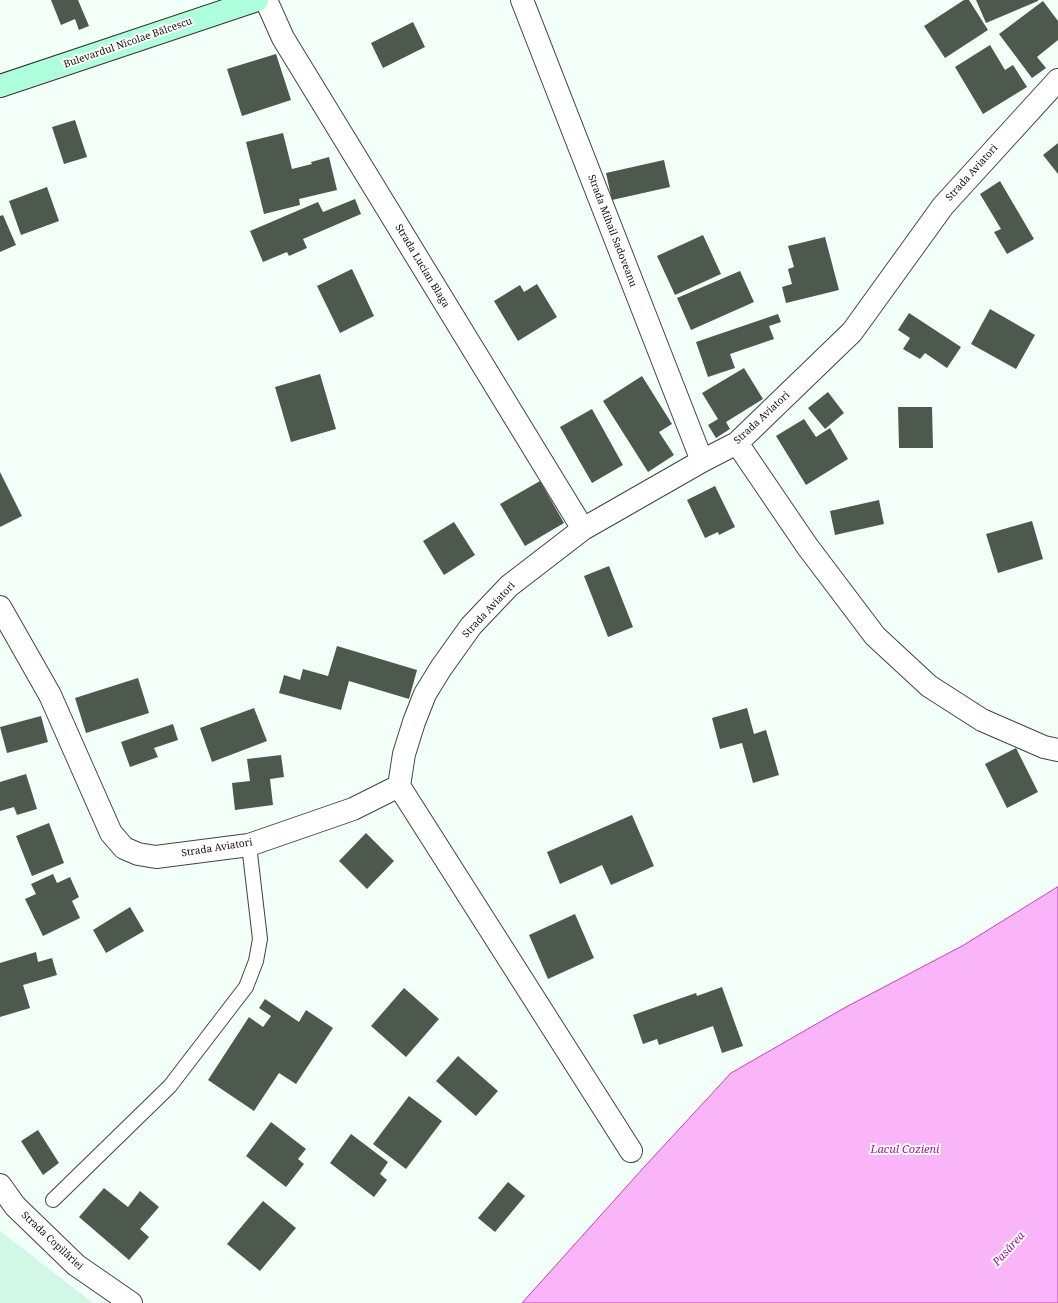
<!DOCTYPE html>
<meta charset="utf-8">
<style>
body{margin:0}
canvas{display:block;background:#f3fff9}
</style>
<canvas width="1058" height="1303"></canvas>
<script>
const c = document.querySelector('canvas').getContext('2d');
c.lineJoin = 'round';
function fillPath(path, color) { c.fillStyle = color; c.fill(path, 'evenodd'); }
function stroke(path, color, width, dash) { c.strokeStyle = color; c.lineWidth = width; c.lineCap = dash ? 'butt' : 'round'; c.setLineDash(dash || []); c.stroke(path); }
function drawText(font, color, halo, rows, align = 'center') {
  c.font = font + ' "Noto Serif",serif'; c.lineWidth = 4; c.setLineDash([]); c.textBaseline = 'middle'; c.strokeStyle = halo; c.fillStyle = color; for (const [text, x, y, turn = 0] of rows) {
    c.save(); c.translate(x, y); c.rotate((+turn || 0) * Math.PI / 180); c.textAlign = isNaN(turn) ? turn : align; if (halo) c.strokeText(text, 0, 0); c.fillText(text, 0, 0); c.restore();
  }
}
fillPath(new Path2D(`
 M0 1231 93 1303H0Z`), '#d1f7e7');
const water = new Path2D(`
 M1058 887V1303H522L645 1166 731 1073 846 1007 962 946Z`);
fillPath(water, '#f9b5f7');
stroke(water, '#d537ca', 1);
fillPath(new Path2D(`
 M51 0H78L89 26 79 30 75 19 61 25Z
 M964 0H969L988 30 945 58 924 26Z
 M976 0H1038V1L986 23Z
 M1043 1 1058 21V40L1037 57 1046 68 1032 78 999 34Z
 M413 22 425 47 383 68 371 43Z
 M990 45 1005 70 1013 65 1027 87 983 114 955 67Z
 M276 54 291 100 242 116 227 69Z
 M75 120 87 157 64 164 52 127Z
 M283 133 292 169 312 164 311 162 329 157 337 190 299 199 300 205 264 214 246 142Z
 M1058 143V174L1043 155Z
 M664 160 670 187 612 200 606 173Z
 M1000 181 1034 239 1007 254 994 232 1001 229 980 194Z
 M47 187 59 221 21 235 9 201Z
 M355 199 361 214 303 239 307 248 289 256 287 252 263 262 250 231 318 202 323 212Z
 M3 215 16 245 0 252V216Z
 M703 235 721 274 675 295 657 256Z
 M825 237 839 290 786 303 782 287 792 284 788 269 794 267 788 246Z
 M352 269 374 316 340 333 317 286Z
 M740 271 754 302 691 330 677 298Z
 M537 284 557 317 518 341 494 301 520 285 524 292Z
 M990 309 1035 335 1016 369 971 344Z
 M909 313 961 347 947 368 925 353 920 359 903 349 910 338 898 330Z
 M778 314 781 322 769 326 774 339 730 354 735 368 708 377 696 342Z
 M744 368 763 399 726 422 730 429 716 438 708 425 718 419 702 393Z
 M320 374 336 429 291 442 275 387Z
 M642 376 672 424 659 432 674 455 648 472 603 401Z
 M828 392 844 413 825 429 808 408Z
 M898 407H932L933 448H899Z
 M592 409 623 465 592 483 560 427Z
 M804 419 816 437 830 428 848 459 806 485 776 436Z
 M0 472 22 516 0 527Z
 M540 481 564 523 525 546 500 504Z
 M715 486 735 527 719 535 718 532 705 538 687 500Z
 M879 500 884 524 835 535 830 511Z
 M1032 521 1043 559 998 573 986 534Z
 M454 522 475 555 444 575 423 541Z
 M609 566 633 627 608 637 584 576Z
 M337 646 417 670 409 699 349 681 341 710 279 693 284 675 300 680 303 669 328 676Z
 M138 678 149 713 86 733 75 698Z
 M254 708 267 741 212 762 200 728Z
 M747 708 754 734 766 730 779 775 753 783 742 743 720 749 712 718Z
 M41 716 48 742 7 753 0 727Z
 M173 724 178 740 154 748 158 757 130 767 121 742Z
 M1016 748 1038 792 1007 808 985 764Z
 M281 755 284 777 270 779 273 805 235 810 232 783 250 781 247 759Z
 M26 774 37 809 17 815 14 807 0 811V782Z
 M632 815 654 866 611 885 602 865 560 884 547 852Z
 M49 823 64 863 32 876 16 836Z
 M366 833 394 861 367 889 339 861Z
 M53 874 57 883 70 877 79 897 72 901 80 918 43 936 25 899 36 894 31 884Z
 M130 907 144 931 106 953 93 930Z
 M575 914 594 958 548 979 529 935Z
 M36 952 38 962 52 958 57 975 23 985 30 1008 0 1017V963Z
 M722 987 743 1046 722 1053 713 1026 659 1045 657 1039 643 1044 633 1015 696 993 697 996Z
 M404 988 439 1019 406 1057 371 1026Z
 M265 999 299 1022 306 1010 333 1028 296 1084 279 1073 254 1111 208 1080 249 1017 263 1027 271 1016 259 1008Z
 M458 1056 498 1091 476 1116 436 1081Z
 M409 1096 442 1121 406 1169 373 1144Z
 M271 1122 306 1149 298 1159 304 1164 286 1187 246 1156Z
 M38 1130 59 1163 43 1175 21 1141Z
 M351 1134 388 1162 380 1174 387 1180 374 1197 330 1163Z
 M508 1182 525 1196 495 1232 478 1218Z
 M104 1188 128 1207 140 1191 159 1207 140 1229 149 1237 129 1260 79 1217Z
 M263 1201 296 1228 260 1271 227 1244Z`), '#4c594c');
const service = new Path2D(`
 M53 1200 170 1086 246 987 256 961 260 939 249 845`);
const minor = new Path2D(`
 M266 0 283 38 583 529
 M522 0 702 461
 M737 443 807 546 875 636 929 686 982 720 1044 747 1058 750
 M0 607 50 695 111 833 124 848 138 854 156 857 249 845 353 809 399 786 404 754 414 722 425 694 441 668 471 626 509 586 583 529 702 461 737 443 852 332 943 206 1058 80
 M399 786 631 1151
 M0 1185 15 1206 76 1265 131 1303`);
const secondary = new Path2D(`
 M0 86 257 0`);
stroke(service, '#434343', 16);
stroke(minor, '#434343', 24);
stroke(secondary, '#323232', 24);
stroke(service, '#fff', 14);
stroke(minor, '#fff', 22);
stroke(secondary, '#aeffdb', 22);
drawText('10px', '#101010', '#fff', [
 ["Bulevardul Nicolae Bălcescu",128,43,-19],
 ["Strada Aviatori",972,173,-48],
 ["Strada Mihail Sadoveanu",612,231,69],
 ["Strada Lucian Blaga",422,266,59],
 ["Strada Aviatori",762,418,-43],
 ["Strada Aviatori",489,610,-47],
 ["Strada Aviatori",217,848,-9],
 ["Strada Copilăriei",52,1241,43]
]);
drawText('italic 11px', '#aa119a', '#fff', [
 ["Lacul Cozieni",905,1150],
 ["Pasărea",1009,1249,-48]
]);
</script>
